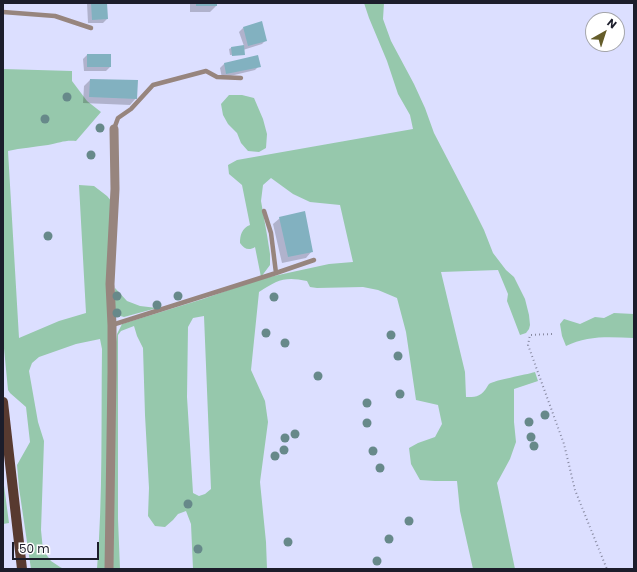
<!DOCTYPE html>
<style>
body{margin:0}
#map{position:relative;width:637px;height:572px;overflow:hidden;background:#dcdfff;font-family:Poppins,sans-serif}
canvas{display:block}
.frame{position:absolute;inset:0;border:4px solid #1c1d2b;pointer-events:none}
.north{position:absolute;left:585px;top:12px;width:40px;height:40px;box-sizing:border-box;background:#fff;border:1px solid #a4a5aa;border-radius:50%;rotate:39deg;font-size:11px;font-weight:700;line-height:16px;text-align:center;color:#1c1d2b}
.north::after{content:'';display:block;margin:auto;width:14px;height:18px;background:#655d2a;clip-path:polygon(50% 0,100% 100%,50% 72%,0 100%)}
.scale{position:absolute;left:12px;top:542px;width:87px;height:18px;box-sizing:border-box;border:2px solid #1c1d2b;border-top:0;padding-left:5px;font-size:12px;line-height:14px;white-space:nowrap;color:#1c1d2b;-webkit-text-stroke:3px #fff;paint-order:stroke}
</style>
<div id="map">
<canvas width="637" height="572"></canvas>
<div class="frame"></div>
<div class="north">N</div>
<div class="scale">50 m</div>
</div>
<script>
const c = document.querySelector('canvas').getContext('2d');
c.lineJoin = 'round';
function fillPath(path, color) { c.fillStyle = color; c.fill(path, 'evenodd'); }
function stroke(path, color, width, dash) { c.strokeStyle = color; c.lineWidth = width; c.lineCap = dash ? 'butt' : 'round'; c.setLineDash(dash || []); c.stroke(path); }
fillPath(new Path2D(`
 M364 3H384L383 19 391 41 414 84 425 108 434 133 472 206 484 230 493 253 506 270 514 277 525 299 529 315 530 325 529 329 526 333 520 335 507 301 508 294 498 270 441 272 465 372 466 397C474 397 480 397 485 390 486 389 488 385 489 384 495 380 525 375 535 372L538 381 514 389V422L516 442 510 459 497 483 515 569H473L460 511 457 481H435L420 480 411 464 409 448 418 443 435 437 442 424 438 405 416 400 406 332 397 298 378 290 363 287 317 288 310 287 307 281C285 276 277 280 259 292L251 370 265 401 268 422 260 482 266 542 267 569H193L191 524 186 511 178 514 173 520 165 527 155 526 148 516 149 488 145 415 143 348 137 336 134 326 121 331 118 335V519L120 569H113L114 358 117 334 122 324 203 299 260 279 329 264 353 262 340 205 310 202 293 194 271 178 263 185 261 201 267 235 270 254V265L261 277 255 247C249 251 244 249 240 243 240 235 242 228 250 225L242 185 229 174 228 165 237 160 413 129 410 115 398 94 387 61 369 18ZM204 316 211 489 205 494 199 496 193 493 187 397 188 327 193 318Z
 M3 69 72 71V81L87 101 101 112 76 141C64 140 60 143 48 145 35 147 21 148 8 151L19 338 59 321 86 313 79 185 94 186 107 196 113 203 107 569H97C103 496 101 422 102 349L100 339 76 344 39 357 32 363 29 371 38 422 44 441 41 530 43 550 51 561 60 567 64 569H31L19 488 17 465 30 442 26 407 10 393 8 390 3 338Z
 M229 95H242L254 98 263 119 267 134 266 148 259 152 248 151 241 143 237 133 228 124 223 115 221 104Z
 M115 288 127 301 140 306 157 308 124 317 117 315 115 313Z
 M614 313 634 314V338C611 337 587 335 566 346L562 336 560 324 564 319 580 324 595 317 604 318Z
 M3 478 9 523 3 524Z`), '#96c8ac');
fillPath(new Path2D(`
 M87 3H106L107 19 103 23H88Z
 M190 3H216V6L210 12H190Z
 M243 28 266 40 262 44 243 50V54L230 55 229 49 231 48 244 46 239 32Z
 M87 55 110 67 106 71H84L83 59Z
 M224 64 259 66 255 70 222 78 220 68Z
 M90 80 136 81V98L130 105 83 103 84 86Z
 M280 218 312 251 306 258 282 263 273 224Z`), '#0003');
fillPath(new Path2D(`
 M91 3H107L108 19 92 20Z
 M196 3H217V6H196Z
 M262 21 267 41 248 46 243 27Z
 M244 45 245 55 232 56 231 47Z
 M87 54H111V67H87Z
 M258 55 261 67 226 74 224 63Z
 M90 79 138 80 137 99 89 97Z
 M305 211 313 252 288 257 279 217Z`), '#82b1c0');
stroke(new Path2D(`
 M552 334 530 335 528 345 564 444 575 490 604 562 607 569`), '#888aa2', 2, [1, 3]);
stroke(new Path2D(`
 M3 12 55 16 91 28
 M114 129 118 118 131 109 153 85 206 71 217 77 241 78
 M264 211 271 233 276 273
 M112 325 276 273 314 260`), '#97857e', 4.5);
stroke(new Path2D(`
 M109 569 112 373V325L110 284 115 189 114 129`), '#97857e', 9);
stroke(new Path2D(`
 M3 402 22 569`), '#583a30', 10);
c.fillStyle = '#67898a';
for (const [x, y] of [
 [67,97],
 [45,119],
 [100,128],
 [91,155],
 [48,236],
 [117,296],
 [178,296],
 [274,297],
 [157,305],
 [117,313],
 [266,333],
 [391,335],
 [285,343],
 [398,356],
 [318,376],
 [400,394],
 [367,403],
 [545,415],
 [529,422],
 [367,423],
 [295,434],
 [531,437],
 [285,438],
 [534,446],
 [284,450],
 [373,451],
 [275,456],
 [380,468],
 [188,504],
 [409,521],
 [389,539],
 [288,542],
 [198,549],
 [377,561]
]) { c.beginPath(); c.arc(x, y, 4.5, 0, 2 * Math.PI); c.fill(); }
</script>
